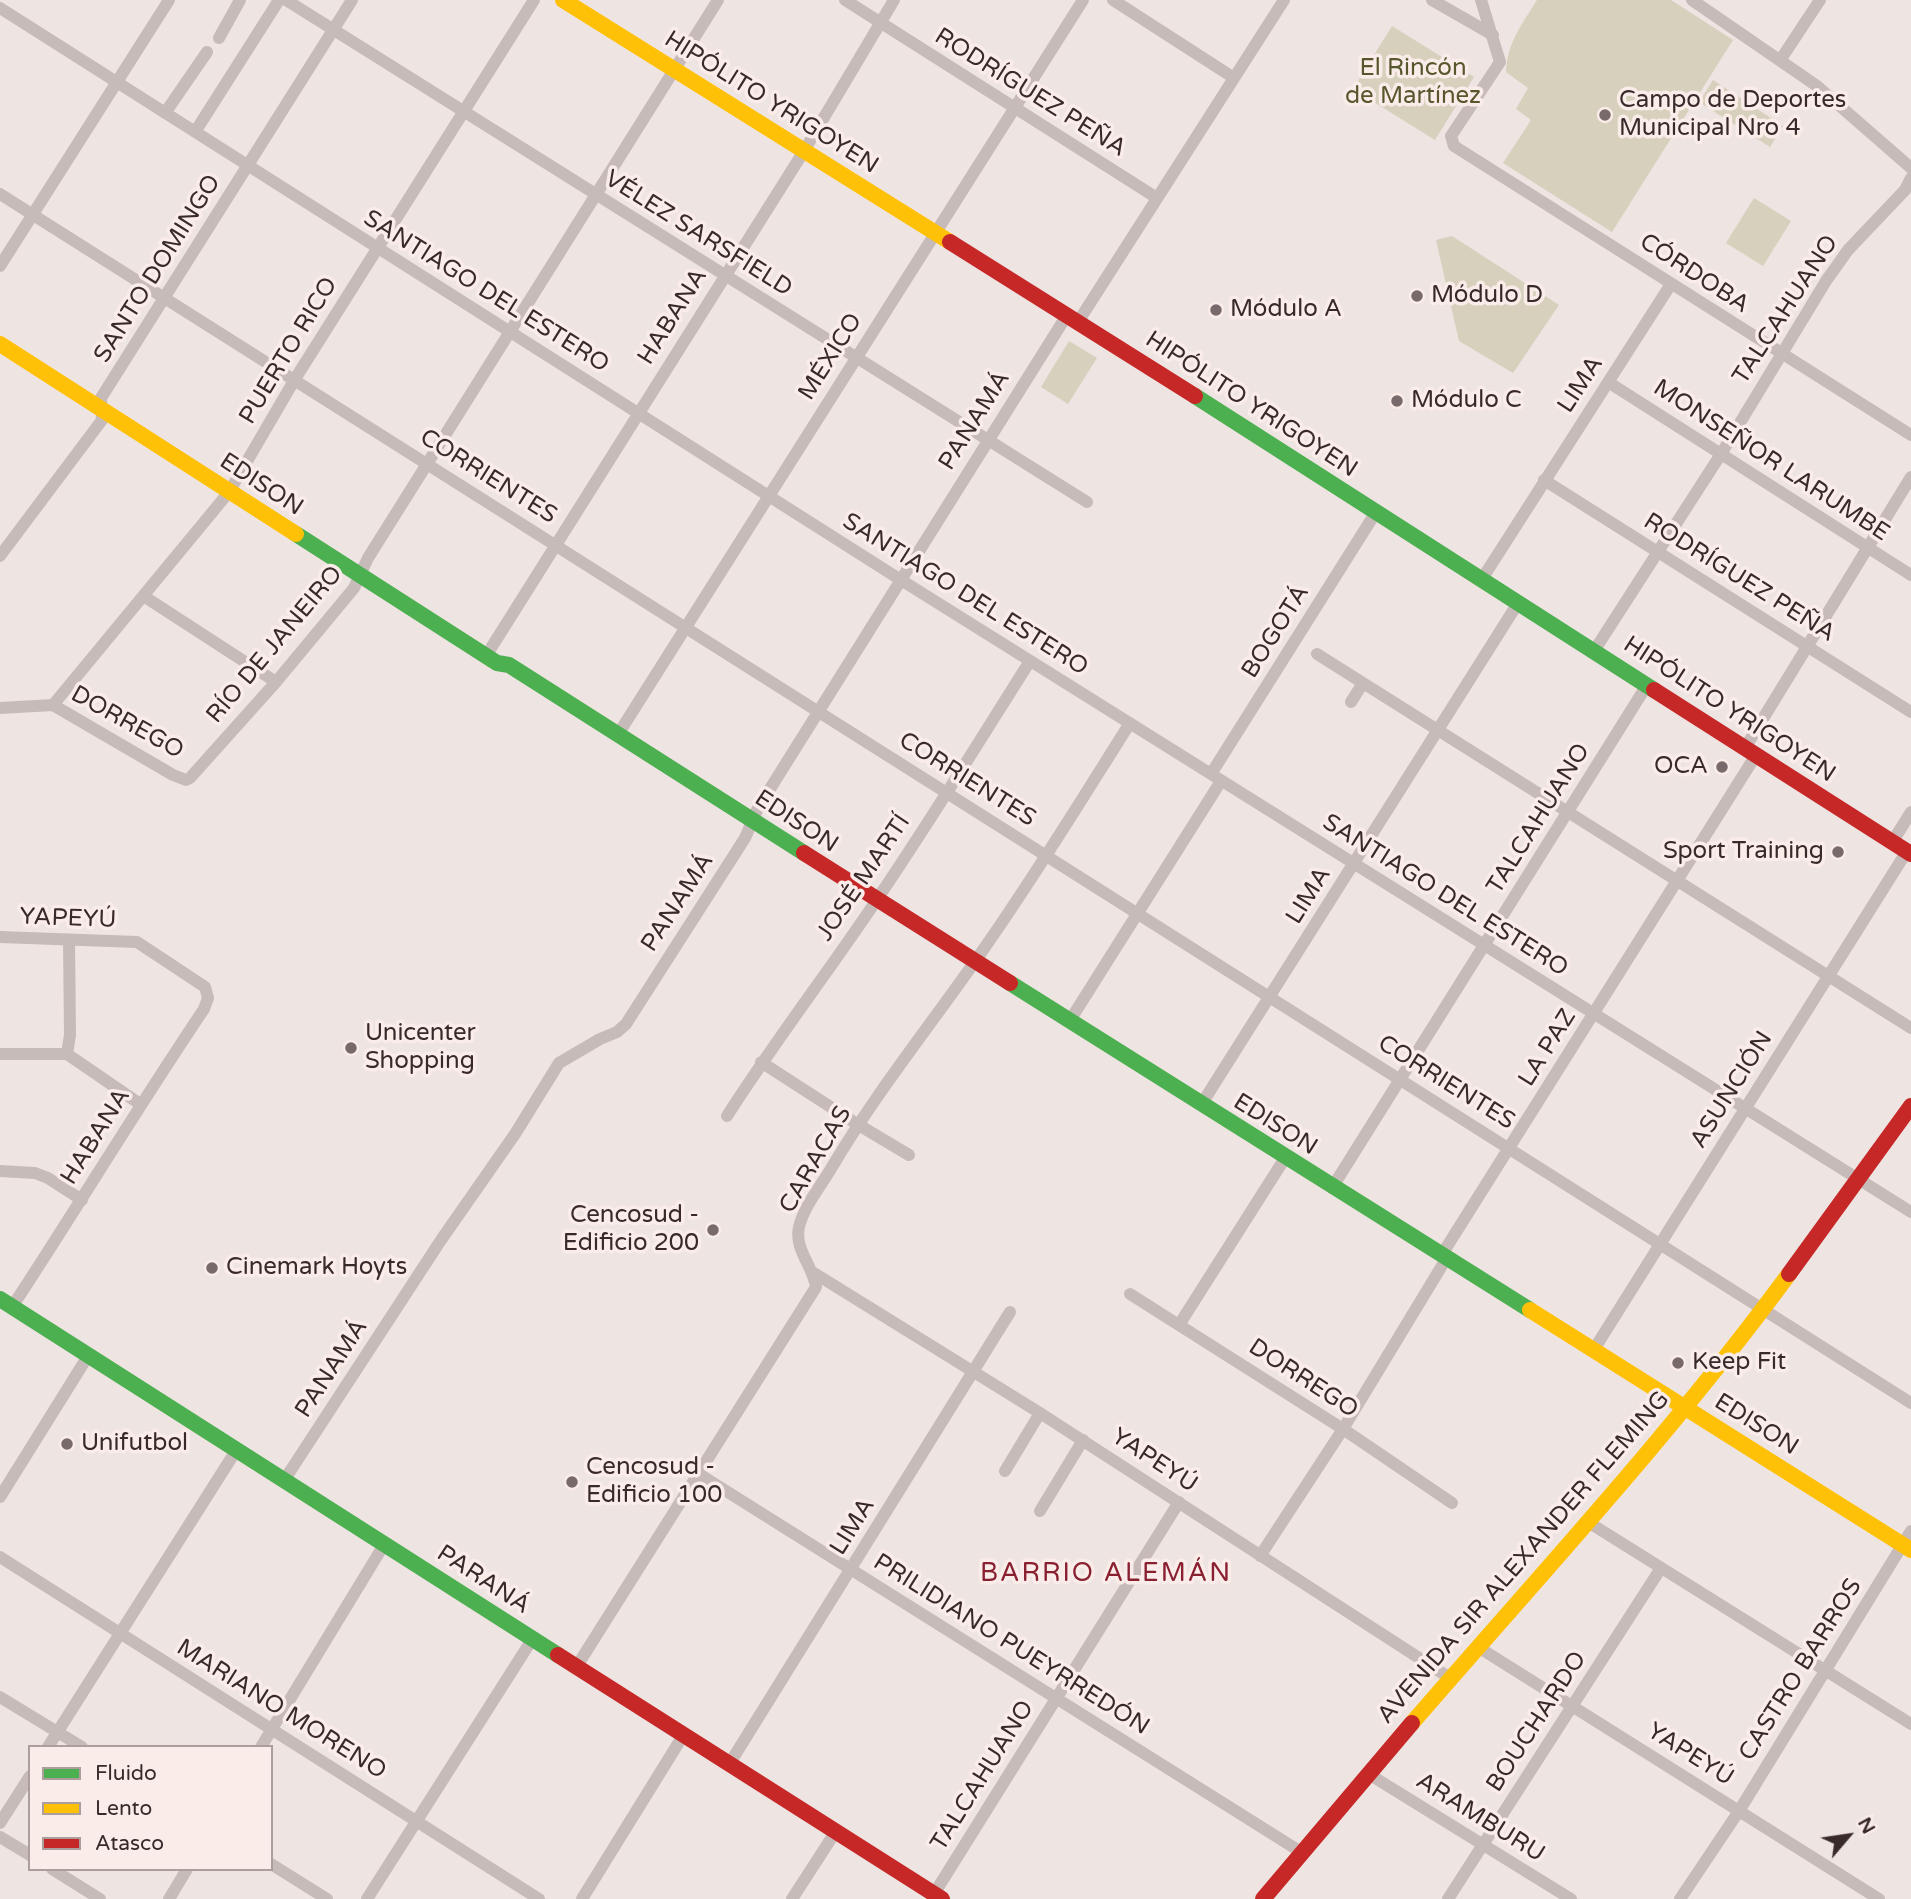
<!DOCTYPE html>
<meta charset="utf-8">
<style>
body{margin:0}
#map{position:relative;width:1911px;height:1899px;overflow:hidden;background:#eee4e2;font-family:"Varela Round",sans-serif}
canvas{display:block}
.legend{position:absolute;left:28px;top:1745px;width:245px;height:126px;box-sizing:border-box;background:#faece9;border:2px solid #ac9e9d;margin:0;padding:9px 12px;list-style:none;font-size:21px;color:#38292a}
.legend li{display:flex;align-items:center;gap:14px;height:35px}
.legend b{width:35px;border:2px solid #ac9e9d}
.north{position:absolute;left:1813px;top:1801px;width:70px;height:70px;-webkit-text-stroke:5px #faece9;paint-order:stroke;rotate:61deg;font-size:19px;font-weight:700;line-height:28px;text-align:center;color:#38292a}
.north::after{content:'';display:block;margin:auto;width:24px;height:32px;background:#38292a;clip-path:polygon(50% 0,100% 100%,50% 72%,0 100%)}
</style>
<div id="map">
<canvas width="1911" height="1899"></canvas>
<ul class="legend">
<li><b style="height:9px;background:#4caf50"></b>Fluido</li>
<li><b style="height:9px;background:#ffc107"></b>Lento</li>
<li><b style="height:9px;background:#c62828"></b>Atasco</li>
</ul>
<div class="north">N</div>
</div>
<script>
const g = document.querySelector('canvas').getContext('2d');
g.lineJoin = 'round';
function fill(path, color) { g.fillStyle = color; g.fill(path, 'evenodd'); }
function trace(path, color, width, dash) { g.strokeStyle = color; g.lineWidth = width; g.lineCap = dash ? 'butt' : 'round'; g.setLineDash(dash || []); g.stroke(path); }
function label(font, color, halo, rows, align = 'center') {
  g.font = font + ' "Varela Round",sans-serif'; g.lineWidth = 7; g.setLineDash([]); g.textBaseline = 'middle'; g.strokeStyle = halo; g.fillStyle = color; for (const [text, x, y, turn = 0] of rows) {
    g.save(); g.translate(x, y); g.rotate((+turn || 0) * Math.PI / 180); g.textAlign = isNaN(turn) ? turn : align; if (halo) g.strokeText(text, 0, 0); g.fillText(text, 0, 0); g.restore();
  }
}
fill(new Path2D(`
 M1537,0H1671L1733,40L1612,232L1503,163L1531,120L1516,109L1528,88L1506,72C1508,41 1521,26 1537,0Z
 M1392,26L1474,77L1435,140L1353,89Z
 M1713,80L1783,126L1770,147L1699,102Z
 M1754,198L1791,221L1763,266L1726,243Z
 M1452,236L1559,305L1513,373L1459,341L1436,240Z
 M1069,341L1097,358L1068,404L1041,387Z`), '#d6d0bc');
trace(new Path2D(`
 M286,0L1087,502
 M845,0L1157,198
 M1113,0L1234,78
 M1432,0L1493,35
 M1481,0L1500,62L1451,136L1454,146L1911,435
 M1692,0L1817,86L1911,168
 M0,8L901,580L1911,1212
 M219,38L240,0
 M1781,59L1820,0
 M165,113L207,52
 M195,132L279,0
 M0,194L1911,1403
 M0,266L169,0
 M1078,322L1284,0
 M1608,382L1911,575
 M1544,480L1911,712
 M0,556L102,420L101,398L352,0
 M1482,579L1671,284
 M145,597L276,682
 M1594,651L1721,454L1826,281L1848,250L1905,190L1911,178
 M1317,654L1911,1028
 M486,656L804,151L894,0
 M1351,702L1363,683
 M53,705L229,492L295,379L534,0
 M0,708L53,705L173,775L186,780L190,778L276,682L354,588L368,558L718,0
 M617,736L1083,0
 M1745,748L1911,477
 M1211,774L1376,512
 M1893,841L1911,812
 M0,937L137,942L205,987L208,998L204,1009C138,1107 77,1208 12,1307
 M1069,1022L1221,781
 M0,1054H67L140,1104
 M67,1054L70,1035L69,940
 M761,1062L857,1124L909,1155
 M1201,1105L1518,603
 M727,1116C775,1041 829,971 878,898C931,820 980,740 1030,661
 M0,1171L35,1173L48,1178L82,1200
 M1332,1188L1647,685
 M1441,1256L1756,755
 M814,1273L1040,1413L1450,1678
 M1130,1294L1343,1429L1452,1503
 M1179,1325L1285,1158
 M1593,1351L1907,851
 M1005,1471L1040,1413
 M699,1474L1301,1852
 M285,1479L441,1240L515,1134L559,1063L600,1039L617,1032L626,1024L745,838L758,808L1067,315
 M0,1497L88,1356
 M1040,1511L1083,1440
 M1588,1522L1911,1724
 M1260,1556L1343,1429L1446,1259
 M0,1557L539,1899
 M1478,1647L1879,1899
 M577,1666L816,1287C813,1266 794,1249 799,1227C804,1206 821,1186 832,1167C877,1091 933,1022 983,950C1035,876 1082,799 1130,723
 M0,1697L82,1747
 M48,1747L237,1449
 M261,1747L385,1543
 M730,1763L1010,1312
 M1367,1773L1571,1899
 M0,1823L30,1776
 M0,1837L30,1855
 M271,1864L327,1899
 M52,1869L100,1899
 M934,1894L1179,1502
 M169,1899L187,1869
 M367,1899L533,1638
 M582,1899L684,1734
 M792,1899L836,1831
 M1448,1899L1661,1568
 M1680,1899L1739,1811L1911,1531`), '#c7bbba', 12);
trace(new Path2D(`
 M1195,396L1654,690
 M296,534L497,663L509,665L804,853
 M1010,983L1530,1310
 M0,1299L558,1655`), '#4caf50', 16);
trace(new Path2D(`
 M563,0L950,242
 M0,344L296,534
 M1530,1310L1911,1550
 M1412,1723C1540,1575 1673,1432 1789,1274`), '#ffc107', 16);
trace(new Path2D(`
 M950,242L1195,396
 M1654,690L1911,854
 M804,853L1010,983
 M1789,1274L1911,1106
 M558,1655L942,1899
 M1263,1899L1412,1723`), '#c62828', 16);
for (const [x, y, r, color] of [
 [1605,115,7,"#786a6a"],
 [1417,296,7,"#786a6a"],
 [1216,310,7,"#786a6a"],
 [1397,401,7,"#786a6a"],
 [1722,767,7,"#786a6a"],
 [1838,852,7,"#786a6a"],
 [351,1048,7,"#786a6a"],
 [713,1230,7,"#786a6a"],
 [212,1268,7,"#786a6a"],
 [1678,1363,7,"#786a6a"],
 [67,1444,7,"#786a6a"],
 [572,1482,7,"#786a6a"]
]) { const dot = new Path2D(); dot.arc(x, y, r, 0, 2 * Math.PI); g.fillStyle = color; g.fill(dot); trace(dot, '#faece9', 2.5); }
label('24px', '#57562c', '#faece9', [
 ["El Rincón",1413,69],
 ["de Martínez",1413,97]
]);
label('24px', '#38292a', '#faece9', [
 ["RODRÍGUEZ PEÑA",1030,93,32],
 ["HIPÓLITO YRIGOYEN",771,103,32],
 ["VÉLEZ SARSFIELD",698,234,32],
 ["SANTO DOMINGO",158,269,-58],
 ["CÓRDOBA",1694,274,33],
 ["SANTIAGO DEL ESTERO",486,292,32],
 ["TALCAHUANO",1786,310,-57],
 ["HABANA",673,317,-58],
 ["PUERTO RICO",289,351,-59],
 ["MÉXICO",831,357,-58],
 ["LIMA",1581,385,-57],
 ["HIPÓLITO YRIGOYEN",1251,405,33],
 ["PANAMÁ",975,421,-58],
 ["MONSEÑOR LARUMBE",1771,461,33],
 ["CORRIENTES",488,477,32],
 ["EDISON",261,485,33],
 ["RODRÍGUEZ PEÑA",1739,578,32],
 ["SANTIAGO DEL ESTERO",965,595,32],
 ["BOGOTÁ",1276,632,-58],
 ["RÍO DE JANEIRO",275,645,-50],
 ["HIPÓLITO YRIGOYEN",1729,710,33],
 ["DORREGO",127,723,29],
 ["CORRIENTES",967,780,32],
 ["TALCAHUANO",1539,819,-58],
 ["EDISON",796,822,33],
 ["JOSÉ MARTÍ",864,878,-56],
 ["LIMA",1309,896,-58],
 ["SANTIAGO DEL ESTERO",1445,896,32],
 ["PANAMÁ",678,903,-57],
 ["YAPEYÚ",68,919,2],
 ["LA PAZ",1548,1048,-58],
 ["CORRIENTES",1446,1083,32],
 ["ASUNCIÓN",1732,1090,-58],
 ["EDISON",1275,1125,32],
 ["HABANA",96,1137,-58],
 ["CARACAS",816,1160,-60],
 ["PANAMÁ",332,1369,-57],
 ["DORREGO",1303,1379,33],
 ["EDISON",1756,1425,32],
 ["YAPEYÚ",1154,1461,33],
 ["LIMA",853,1527,-58],
 ["AVENIDA SIR ALEXANDER FLEMING",1524,1558,-49],
 ["PARANÁ",483,1580,33],
 ["PRILIDIANO PUEYRREDÓN",1011,1645,32],
 ["CASTRO BARROS",1801,1670,-58],
 ["MARIANO MORENO",281,1710,32],
 ["BOUCHARDO",1537,1722,-57],
 ["YAPEYÚ",1690,1755,32],
 ["TALCAHUANO",983,1776,-58],
 ["ARAMBURU",1480,1818,32]
]);
label('24px', '#38292a', '#faece9', [
 ["Campo de Deportes",1619,101],
 ["Municipal Nro 4",1619,129],
 ["Módulo D",1431,296],
 ["Módulo A",1230,310],
 ["Módulo C",1411,401],
 ["OCA",1708,767,"right"],
 ["Sport Training",1824,852,"right"],
 ["Unicenter",365,1034],
 ["Shopping",365,1062],
 ["Cencosud -",699,1216,"right"],
 ["Edificio 200",699,1244,"right"],
 ["Cinemark Hoyts",226,1268],
 ["Keep Fit",1692,1363],
 ["Unifutbol",81,1444],
 ["Cencosud -",586,1468],
 ["Edificio 100",586,1496]
], 'left');
g.letterSpacing = '2px';
label('26px', '#892030', '#faece9', [
 ["BARRIO ALEMÁN",1106,1574]
]);
g.letterSpacing = '0px';
</script>
